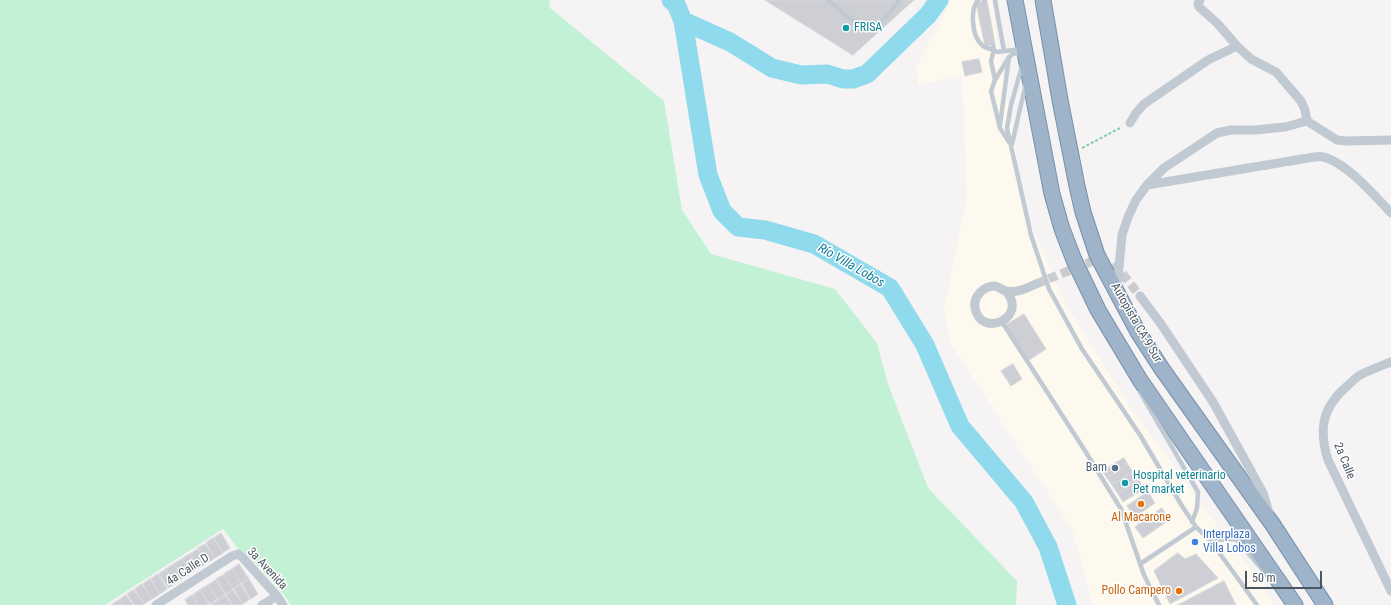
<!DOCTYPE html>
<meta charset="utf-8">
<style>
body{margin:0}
#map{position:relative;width:1391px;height:605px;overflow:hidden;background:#f5f3f3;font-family:"Roboto Condensed",sans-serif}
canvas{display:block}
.scale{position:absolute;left:1245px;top:571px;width:77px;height:18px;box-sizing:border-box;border:2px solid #4a5661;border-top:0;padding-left:5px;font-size:12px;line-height:14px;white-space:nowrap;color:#4a5661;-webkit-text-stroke:3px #fff;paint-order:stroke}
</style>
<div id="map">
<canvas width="1391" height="605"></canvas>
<div class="scale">50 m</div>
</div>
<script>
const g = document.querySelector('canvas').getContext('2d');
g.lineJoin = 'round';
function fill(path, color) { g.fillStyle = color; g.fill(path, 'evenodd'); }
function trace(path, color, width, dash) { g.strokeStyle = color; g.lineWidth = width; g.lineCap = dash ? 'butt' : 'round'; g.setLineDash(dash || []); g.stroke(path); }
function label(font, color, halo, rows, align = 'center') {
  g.font = font + ' "Roboto Condensed",sans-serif'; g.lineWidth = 3; g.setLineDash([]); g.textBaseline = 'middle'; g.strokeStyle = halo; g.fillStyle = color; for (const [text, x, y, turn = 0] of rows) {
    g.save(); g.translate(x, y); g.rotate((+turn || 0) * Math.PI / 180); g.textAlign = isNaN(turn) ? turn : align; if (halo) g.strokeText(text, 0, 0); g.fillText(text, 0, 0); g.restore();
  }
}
fill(new Path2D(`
 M951,0H991L1026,214L1067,306L1131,409L1266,591L1274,605H1093L1072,529L951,345L944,308L967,196L962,76L918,85L916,68Z`), '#fdf9ef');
fill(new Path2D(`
 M0,0H549L550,8L664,101L682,210L711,254L835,289L877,343L888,384L928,488L1017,581L1016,605H291L284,595L257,565L246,554L239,550L223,529L105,605H0Z`), '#c3f1d5');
trace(new Path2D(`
 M671,0L676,4L683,21L708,175L722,211L738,227L765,230L814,244L890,288L925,345L960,426L1024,502L1048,547L1067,605
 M683,21L730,42L772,68L801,75L827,74L843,79H853L867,74L928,15L939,0`), '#90daee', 19);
const building = new Path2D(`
 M765,0H914L853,55Z
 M987,0L995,44L985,46L976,3Z
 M979,59L982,72L965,76L962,62Z
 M1024,314L1046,349L1029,360L1006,325Z
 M1013,364L1022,379L1011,386L1001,371Z
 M1124,458L1128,465L1107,478L1102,471Z
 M1128,465L1133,472L1112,485L1107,478Z
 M1133,472L1139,480L1118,494L1112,485Z
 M1139,480L1144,489L1123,502L1118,494Z
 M1148,492L1155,503L1135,517L1127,506Z
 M1162,508L1169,520L1143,538L1135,527Z
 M221,533L230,548L223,553L214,538Z
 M213,538L223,553L215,558L206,543Z
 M205,544L215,558L207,563L198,548Z
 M198,549L207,563L199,568L190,554Z
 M1178,553L1185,559L1196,554L1218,578L1170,604L1154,571Z
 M190,554L199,568L191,573L182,559Z
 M182,559L191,573L184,578L174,564Z
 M174,564L183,578L176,583L166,569Z
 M239,564L249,579L241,583L232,569Z
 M166,569L175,584L168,588L159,574Z
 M232,569L241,584L233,589L224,574Z
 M158,574L167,589L160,594L151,579Z
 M224,575L233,589L226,594L216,579Z
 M150,579L160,594L152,599L143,584Z
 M249,579L258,594L251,599L242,584Z
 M216,580L225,594L218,599L208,585Z
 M1224,581L1236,605H1178Z
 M142,584L152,599L144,604L135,589Z
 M208,585L217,599L210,604L200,590Z
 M241,585L250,599L243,604L234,589Z
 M134,590L144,604L142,605H134L127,594Z
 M200,590L209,604L208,605H199L193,595Z
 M233,590L243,604L241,605H233L226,595Z
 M126,595L133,605H123L119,600Z
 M192,595L199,605H188L185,600Z
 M225,595L232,605H221L218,600Z
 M119,600L122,605H111Z
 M218,600L221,605H210Z`);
fill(building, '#cdcfd5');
trace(building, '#d7d9de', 1);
trace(new Path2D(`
 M1036,284L1093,261L1105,262L1121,272L1140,296`), '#caccce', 9, [9, 4.5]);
const trunk = new Path2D(`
 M1015,0L1052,194L1062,229L1074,260L1098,310L1140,380L1295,605
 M1043,0L1060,100L1077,186L1083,212L1097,255L1138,332L1162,369L1273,525L1325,605`);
trace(trunk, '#7690ad', 17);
trace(new Path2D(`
 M1082,148L1122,127`), '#7ad0a6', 2, [3, 2]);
trace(new Path2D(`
 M828,0C836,7 861,31 871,28C882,25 892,9 899,0
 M978,0C970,9 972,34 980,43C984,48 989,49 994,50L991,61L995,80
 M984,0V1
 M995,0L1004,51
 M993,45L994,50L997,52L1022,49
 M1022,66L1011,105L1007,128L1031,235L1049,289L1082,349L1140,435L1182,506L1196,527L1210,540L1236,539L1267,575
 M1000,125L1009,57
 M1009,142L1000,128L991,91L995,80L1009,57L1013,54L1023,51
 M1012,144L1026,83
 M1002,322L1082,446L1121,509L1144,575L1159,605
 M1140,392L1198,492L1197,508L1192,522
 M1210,540L1257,605
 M1140,564L1196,527`), '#c1cad2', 4.5);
trace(new Path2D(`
 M1200,0L1198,4L1199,7L1217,23L1237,46L1251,59L1276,72L1301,101L1305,110L1307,121
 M1130,123L1136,113L1144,104L1208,60L1237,46
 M1147,185L1314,157C1317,157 1320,156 1323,157C1346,162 1375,196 1391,213
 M1117,289L1122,235L1128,217L1136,200L1147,185L1164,168L1217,133L1231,130H1255L1285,127L1307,121L1337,140L1346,141L1391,140
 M1006,291C1029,318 981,339 975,308C973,297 983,286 995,286C999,287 1002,290 1006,291C1017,293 1027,288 1036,284
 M1140,296L1161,324L1213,402L1263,493L1269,512
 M1391,362C1381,366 1370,370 1360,375C1355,378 1350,384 1346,387C1321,409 1319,431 1328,460L1391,591
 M156,605L232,556L238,554L242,557L277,596L283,605
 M262,605L277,596`), '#c1cad2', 9);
trace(trunk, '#9fb4c9', 15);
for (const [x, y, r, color] of [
 [846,28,4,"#0f9aa8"],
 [1115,468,4,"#5c6f8a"],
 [1125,483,4,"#0f9aa8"],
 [1141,504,4,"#e8710a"],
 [1195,542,4,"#3f7fe0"],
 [1179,591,4,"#e8710a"]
]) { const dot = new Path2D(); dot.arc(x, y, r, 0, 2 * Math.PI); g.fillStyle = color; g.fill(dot); trace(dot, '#fff', 1.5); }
label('12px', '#0d838f', '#fff', [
 ["FRISA",854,28],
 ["Hospital veterinario",1133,476],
 ["Pet market",1133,490]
], 'left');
label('12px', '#4a5661', '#fff', [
 ["Autopista CA-9 Sur",1136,323,60],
 ["2a Calle",1344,461,68],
 ["3a Avenida",267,569,47],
 ["4a Calle D",188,570,-33]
]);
label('12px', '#4e5e75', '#fff', [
 ["Bam",1107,468]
], 'right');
label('12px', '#c56008', '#fff', [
 ["Al Macarone",1141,518],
 ["Pollo Campero",1171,591,"right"]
]);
label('12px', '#366cbe', '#fff', [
 ["Interplaza",1203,535],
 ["Villa Lobos",1203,549]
], 'left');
label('italic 13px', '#0c7c9b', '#fff', [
 ["Río Villa Lobos",851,266,30]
]);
</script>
